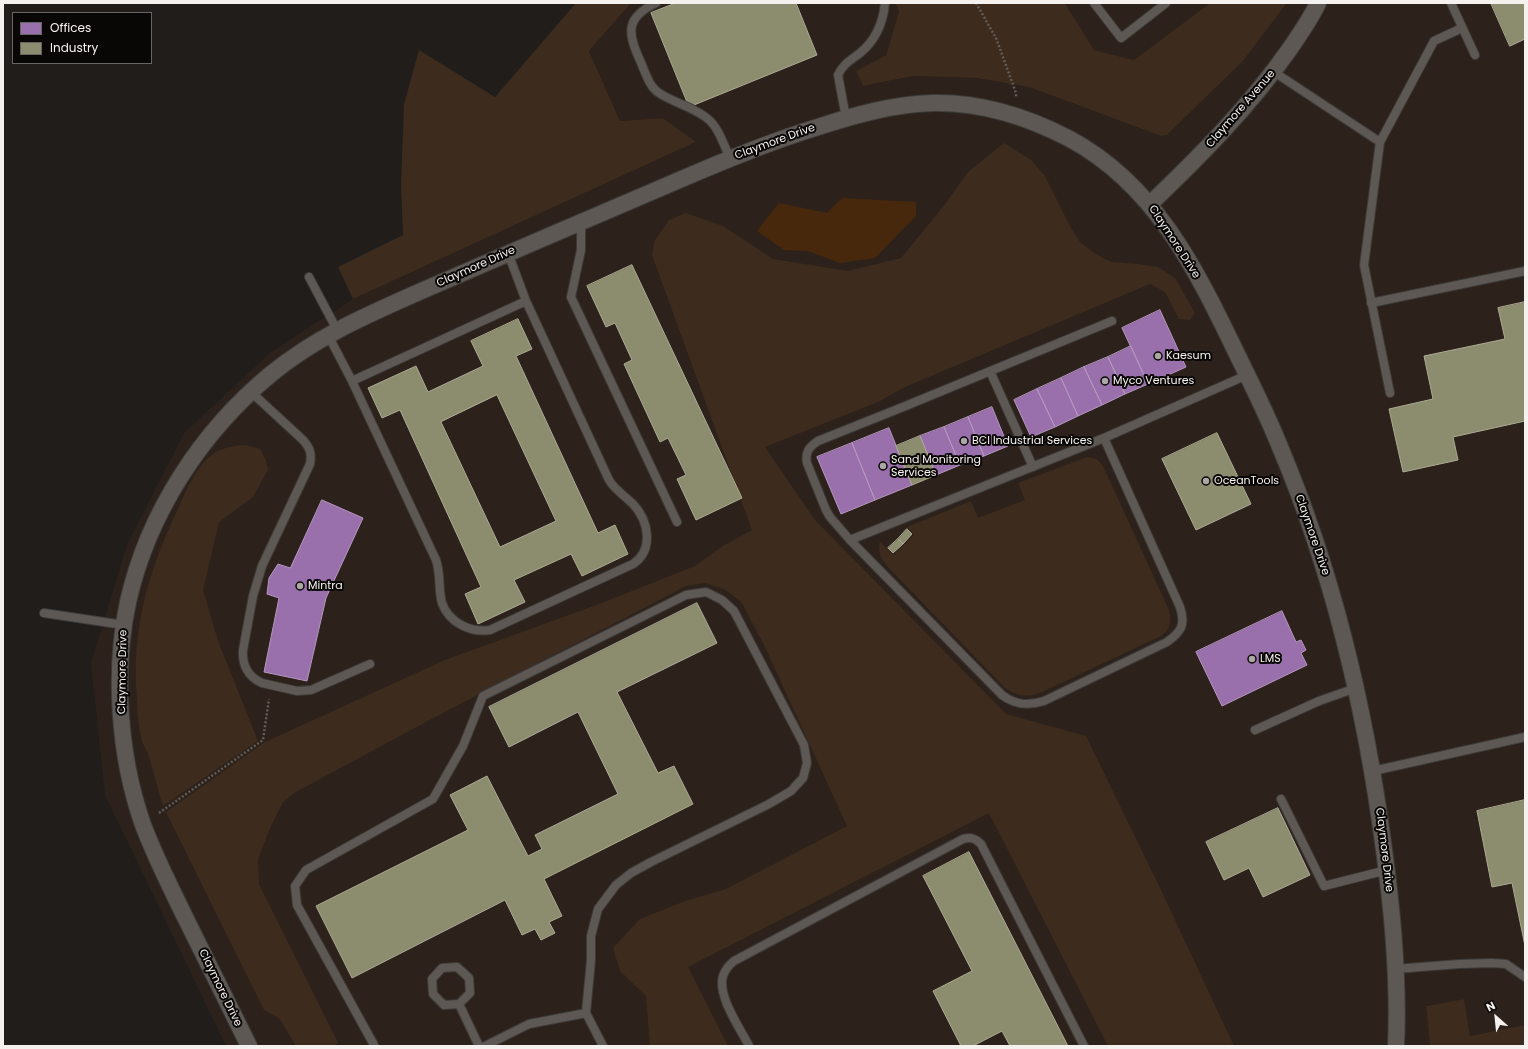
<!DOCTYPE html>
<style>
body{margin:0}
#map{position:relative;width:1528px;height:1049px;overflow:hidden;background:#201d1a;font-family:Poppins,sans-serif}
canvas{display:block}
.frame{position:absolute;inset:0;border:4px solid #f5f1ee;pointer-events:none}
.legend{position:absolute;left:12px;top:12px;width:140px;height:52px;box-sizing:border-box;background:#090706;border:1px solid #676563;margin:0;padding:5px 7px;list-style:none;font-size:12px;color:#f5f1ee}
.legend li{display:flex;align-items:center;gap:8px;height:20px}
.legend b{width:20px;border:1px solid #676563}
.north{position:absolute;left:1476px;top:997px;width:40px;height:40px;-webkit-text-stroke:3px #090706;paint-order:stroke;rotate:333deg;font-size:11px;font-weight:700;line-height:16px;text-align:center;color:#f5f1ee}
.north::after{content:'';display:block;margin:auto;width:14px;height:18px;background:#f5f1ee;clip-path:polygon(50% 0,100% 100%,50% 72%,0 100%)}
</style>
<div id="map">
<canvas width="1528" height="1049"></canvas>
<div class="frame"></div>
<ul class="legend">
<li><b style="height:11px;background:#9970ab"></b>Offices</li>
<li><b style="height:11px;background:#8c8c6e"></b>Industry</li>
</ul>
<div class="north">N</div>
</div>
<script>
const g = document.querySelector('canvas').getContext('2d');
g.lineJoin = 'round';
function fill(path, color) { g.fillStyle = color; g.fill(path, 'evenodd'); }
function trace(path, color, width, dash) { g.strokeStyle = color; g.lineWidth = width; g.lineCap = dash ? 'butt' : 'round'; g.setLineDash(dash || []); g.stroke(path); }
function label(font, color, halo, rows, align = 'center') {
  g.font = font + ' Poppins,sans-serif'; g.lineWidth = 4; g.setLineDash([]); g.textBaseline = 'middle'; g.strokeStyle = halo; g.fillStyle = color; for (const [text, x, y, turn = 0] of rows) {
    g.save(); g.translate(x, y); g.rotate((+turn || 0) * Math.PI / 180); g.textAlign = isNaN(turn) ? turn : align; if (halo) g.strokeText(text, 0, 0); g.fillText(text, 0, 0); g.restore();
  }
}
fill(new Path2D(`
 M631,3H895L899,12L886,55L856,71L863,86L913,76L976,78L1029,87L1161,136L1167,135L1243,61L1287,3H1525V1025L1470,1036L1464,999L1426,1006L1430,1046H226L105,795L91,663L127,545L184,433L271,352L353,299L696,142L663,118L620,121L589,51Z
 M1065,3H1210L1134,60L1094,50Z`), '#2c221b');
fill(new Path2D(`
 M576,3H631L589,51L620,121L663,118L696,142L353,299L338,267L403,235L401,184L404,104L419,50L495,97Z
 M895,3H1065L1094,50L1134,60L1210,3H1287L1243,61L1167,135L1161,136L1029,87L976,78L913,76L863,86L856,71L886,55L899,12Z
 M1004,143L1031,160L1045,176L1071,228L1080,242L1094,253L1111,262L1138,264L1158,267L1175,278L1195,313L1190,320L1179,319L1165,292L1150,284L905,387L878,402L765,447L815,520L1006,714L1086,736L1161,890L1234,1046H1108L989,813L688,967L728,1046H650L646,996L620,971L613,948L640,919L685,901L726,889L847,826L765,647L742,603L726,590L705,583L686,586L422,724L294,793L283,802L271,826L258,859L259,884L338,1043L334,1046H296L280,1019L264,1010L166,812L265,742L445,660L599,604L695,566L723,546L752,530L652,255L655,240L669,220L686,213L723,226L773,259L848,271L901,258L943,207L968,172Z
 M246,445L260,449L266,460L268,470L253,497L219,522L203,590L218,641L258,741L163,806C158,790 154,773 149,757C147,750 142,744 141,737C138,725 137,711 137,698C131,630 148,572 177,511C185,493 193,473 207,459C217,448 233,446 246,445Z
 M1087,457L1097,459L1103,466L1169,610C1172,621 1170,630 1161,636L1040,693C1027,698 1016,696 1004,687L889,568C882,561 877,552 880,542L894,555L914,535L907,527L971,501L978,518L1025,500L1018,483Z
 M1464,999L1470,1036L1525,1025V1046H1430L1426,1006Z`), '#3d2b1d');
fill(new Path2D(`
 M842,198L916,202V216L875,258L840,263L808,251L784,250L757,231L779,203L827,213Z`), '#47280d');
const offices = new Path2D(`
 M1160,310L1186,367L1148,384L1122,328Z
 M1131,346L1148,384L1125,394L1108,357Z
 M1108,357L1125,394L1102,405L1084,367Z
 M1084,367L1102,405L1078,416L1061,378Z
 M1061,378L1078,416L1055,427L1037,389Z
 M1037,389L1055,427L1031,437L1014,400Z
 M992,407L1008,446L984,456L968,417Z
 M968,417L984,456L960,465L944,427Z
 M944,427L960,465L936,475L920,436Z
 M889,428L912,485L875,500L852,443Z
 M852,443L875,500L841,514L817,457Z
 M322,500L363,518L326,598L307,681L264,672L279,598L267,594L269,578L278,564L290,568Z
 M1282,611L1296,642L1301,640L1306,650L1301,653L1307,665L1222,706L1196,652Z`);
fill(offices, '#9970ab');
trace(offices, '#b597bf', 1);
const industry = new Path2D(`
 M676,3H796L817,55L689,107L651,13Z
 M1491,3H1525V39L1510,46Z
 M632,265L742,498L696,520L677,479L686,475L668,438L660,442L624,364L632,360L615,323L606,327L587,286Z
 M1525,302V421L1453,437L1458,460L1403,472L1389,409L1433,399L1424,356L1505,339L1498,308Z
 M518,319L532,349L516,356L598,533L615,525L628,554L582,576L571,554L514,580L525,602L478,624L465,594L481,587L400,410L382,418L368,388L416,366L428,392L483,366L471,341ZM497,395L556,521L500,547L441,422Z
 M1217,433L1251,504L1196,530L1162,459Z
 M920,436L936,475L912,485L896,446Z
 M907,529L912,534L903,544L898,539Z
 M898,539L903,544L893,553L888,548Z
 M697,603L717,643L617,692L658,773L674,766L693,804L544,879L562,916L549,922L555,933L541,940L535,929L522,935L505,900L352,978L316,906L468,830L450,795L487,776L528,856L542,849L535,835L618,794L578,712L509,747L489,707Z
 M1525,800V946L1512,883L1492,887L1477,811Z
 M1278,808L1310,875L1263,897L1249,868L1224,880L1206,842Z
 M969,852L1068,1046H1010L1002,1031L973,1046H961L933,991L972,971L923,876Z`);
fill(industry, '#8c8c6e');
trace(industry, '#acaa94', 1);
const service = new Path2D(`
 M656,3C622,19 629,36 642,65C646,75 650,87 659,93C674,103 694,107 708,119C719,128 724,146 730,158
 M1094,3L1121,38L1166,3
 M1451,3L1475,55
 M1274,72L1380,142
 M846,118L838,75C843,64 851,60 860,53C876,40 883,24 885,3
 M581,222V250L571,297L677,522
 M309,277L337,330
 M1371,303L1525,271
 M328,335L352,381L436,560C441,574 438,589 442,603C449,623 471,633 490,630L633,564C654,550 649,521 633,504C625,496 615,490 609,480L526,301L508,253
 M990,371L1033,467
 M352,381L526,301
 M251,392L303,440C310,448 312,453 310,464L262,566L253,596L243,650C242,665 248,677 262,683L297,691L311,690L370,664
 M1390,393L1364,265L1380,142L1434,41L1462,28
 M1104,438L1180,607C1186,625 1181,632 1167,642L1044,701C1028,706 1015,705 1002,695L850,540L830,517L826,510L807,463C805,452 809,447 818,441L903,407L1112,321
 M850,540L1104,438L1247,375
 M44,613L124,625
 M1255,730L1319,701L1356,688
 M1373,771L1525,737
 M1281,799L1324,886L1387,870
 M457,967L469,978L470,993L459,1004L444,1005L433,994L432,979L442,968Z
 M1395,969L1459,964L1492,963L1506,964L1525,977
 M459,1004L479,1046
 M374,1045L297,905L295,886L306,870L433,799L463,746L483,696L686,595L706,592L722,600L734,611L804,745L807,763L803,778L791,791L769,804L651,862L631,873L616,885L598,909L591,936V960L586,1013
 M485,1046L529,1024L586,1013L603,1046
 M749,1046C740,1028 717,996 723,976C725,970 729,965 734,961L963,839C971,837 975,838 981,844L1084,1046`);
const minor = new Path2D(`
 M1150,204C1200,156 1249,107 1289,50C1300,34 1310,20 1318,3
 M249,1046C228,1003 206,960 185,917C170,886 154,855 142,822C119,755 113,672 128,602C148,513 201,432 271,374C316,337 367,315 419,292C463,273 507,254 551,235C595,216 639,197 684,178C728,159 772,141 818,127C855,115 894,104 933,103C981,102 1028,117 1070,139C1155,185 1196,269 1236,352C1251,383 1267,414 1280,447C1334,575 1366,712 1384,850C1393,915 1399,981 1396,1046`);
trace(service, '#3d3b39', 10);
trace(minor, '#3d3b39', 18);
trace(new Path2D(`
 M976,3L996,38L1016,93V97
 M159,813L263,740L269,699`), '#615c59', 2.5, [2, 2]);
trace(service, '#5e5855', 8);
trace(minor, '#5e5855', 16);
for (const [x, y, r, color] of [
 [1158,356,4,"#aaa7a4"],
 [1105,381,4,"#aaa7a4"],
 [964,441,4,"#aaa7a4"],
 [883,466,4,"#aaa7a4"],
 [1206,481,4,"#aaa7a4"],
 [300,586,4,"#aaa7a4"],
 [1252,659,4,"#aaa7a4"]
]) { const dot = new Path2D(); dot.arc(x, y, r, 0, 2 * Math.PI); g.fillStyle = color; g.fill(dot); trace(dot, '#090706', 1.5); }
label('11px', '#f5f1ee', '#090706', [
 ["Claymore Avenue",1241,109,-49],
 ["Claymore Drive",775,142,-20],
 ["Claymore Drive",1174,242,57],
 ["Claymore Drive",476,267,-24],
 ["Claymore Drive",1312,535,71],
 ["Claymore Drive",123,672,-89],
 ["Claymore Drive",1384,850,83],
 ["Claymore Drive",220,988,64]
]);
label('11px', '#f5f1ee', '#090706', [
 ["Kaesum",1166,356],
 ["Myco Ventures",1113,381],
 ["BCI Industrial Services",972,441],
 ["Sand Monitoring",891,460],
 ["Services",891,473],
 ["OceanTools",1214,481],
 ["Mintra",308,586],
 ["LMS",1260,659]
], 'left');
</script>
